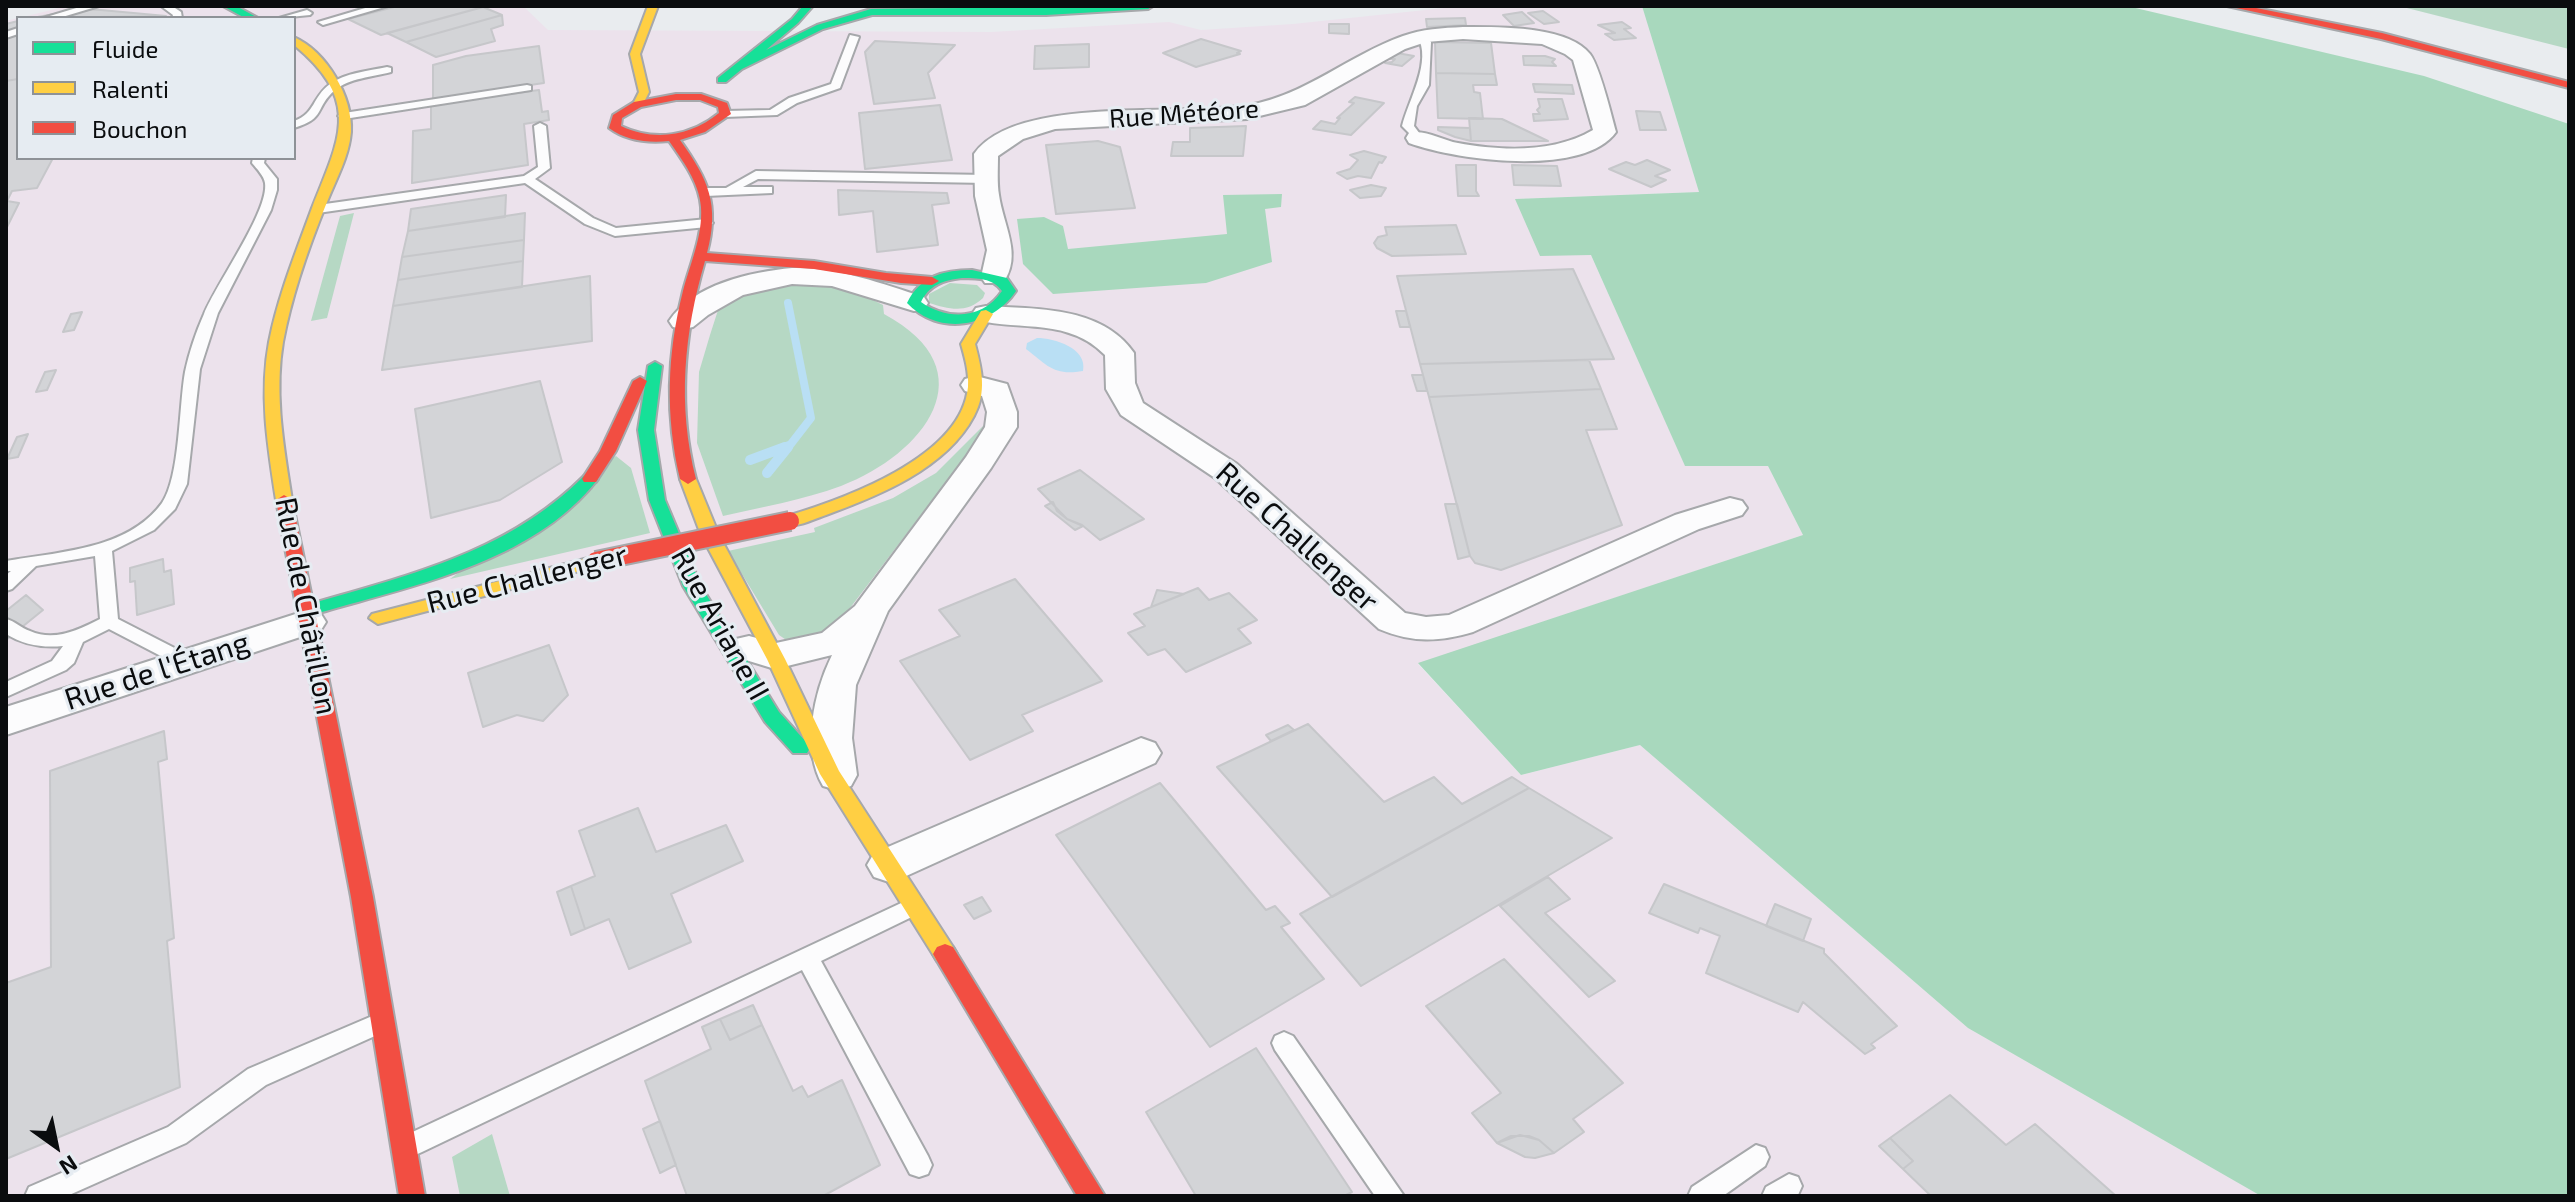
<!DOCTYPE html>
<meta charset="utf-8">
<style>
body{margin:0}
#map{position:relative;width:2575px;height:1202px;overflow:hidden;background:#e9ecef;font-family:"Exo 2",sans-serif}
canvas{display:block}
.frame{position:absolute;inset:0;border:8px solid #0a0c0e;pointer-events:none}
.legend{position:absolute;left:16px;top:16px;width:280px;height:144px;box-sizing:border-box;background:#e6ecf2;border:2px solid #8e9297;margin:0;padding:10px 14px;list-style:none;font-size:24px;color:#0a0c0e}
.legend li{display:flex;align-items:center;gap:16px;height:40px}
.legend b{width:40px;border:2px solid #8e9297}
.north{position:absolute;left:16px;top:1106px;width:80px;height:80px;-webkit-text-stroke:6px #e6ecf2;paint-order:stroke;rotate:147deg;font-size:22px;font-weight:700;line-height:32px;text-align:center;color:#0a0c0e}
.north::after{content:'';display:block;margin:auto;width:28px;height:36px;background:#0a0c0e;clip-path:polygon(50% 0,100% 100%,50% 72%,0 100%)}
</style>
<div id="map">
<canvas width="2575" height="1202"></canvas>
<div class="frame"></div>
<ul class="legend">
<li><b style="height:10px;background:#16e098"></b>Fluide</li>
<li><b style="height:10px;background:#ffcf43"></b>Ralenti</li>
<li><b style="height:10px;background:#f24e42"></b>Bouchon</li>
</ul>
<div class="north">N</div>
</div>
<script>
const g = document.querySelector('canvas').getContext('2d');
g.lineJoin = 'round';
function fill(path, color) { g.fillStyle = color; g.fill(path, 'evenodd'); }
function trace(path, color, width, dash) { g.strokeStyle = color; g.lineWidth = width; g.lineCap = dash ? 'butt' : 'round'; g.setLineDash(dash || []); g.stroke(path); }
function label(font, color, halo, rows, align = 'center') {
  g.font = font + ' "Exo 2",sans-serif'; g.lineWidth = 6; g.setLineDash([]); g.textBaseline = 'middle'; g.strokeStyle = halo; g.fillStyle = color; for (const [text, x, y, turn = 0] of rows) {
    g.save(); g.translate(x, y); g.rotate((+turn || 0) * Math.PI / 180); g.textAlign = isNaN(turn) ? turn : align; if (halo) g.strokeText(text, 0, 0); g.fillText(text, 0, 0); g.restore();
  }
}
fill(new Path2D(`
 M67,6H523L548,30L991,32L1169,22L1201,30L1293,24L1463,6H1642L1699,192L1516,199L1591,255L1685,465L1768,466L1803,535L1418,664L1521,775L1640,745L1968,1028L2261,1196H6V21L18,18V158H294V18H19Z`), '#ece2ec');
fill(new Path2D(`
 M2399,6L2569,7V49Z
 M354,213L327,318L311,321L340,216Z
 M799,283C828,285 857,291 883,305L884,314C990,371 924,454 841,486C803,500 762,507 723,516L697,443L699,372L710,335L719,307L738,295L767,286Z
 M950,283L977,285L985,293L983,298C966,314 949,309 929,303V294Z
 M986,423L981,436L831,633L792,644L779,635L728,551L815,532L814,528L893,498L936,473Z
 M616,456L631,468L650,533L450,579Z
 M492,1134L510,1196H460L452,1157Z`), '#b6d8c4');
fill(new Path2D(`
 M1642,6H2127L2424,76L2569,124V1196H2261L1968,1028L1640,745L1521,775L1418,663L1803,535L1768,466H1685L1591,255L1540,256L1515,199L1699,192Z
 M1282,194L1281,207L1265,209L1272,262L1206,283L1053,294L1023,264L1017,219L1044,217L1063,226L1068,249L1227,234L1223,195Z`), '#a8d8bd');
fill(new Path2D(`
 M1037,338C1054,338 1088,348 1083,371C1054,376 1048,366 1026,349L1027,343Z`), '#b9dff4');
trace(new Path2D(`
 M780,449L789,445
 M787,449L811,418L788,303`), '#b9dff4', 8);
trace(new Path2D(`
 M750,460L785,447
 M767,473L788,447`), '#b9dff4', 10);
const building = new Path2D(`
 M398,6H487L381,35L348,19Z
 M483,7L502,15L406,42L387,33Z
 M82,9L101,10L166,16L32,18Z
 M1543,11L1559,22L1544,24L1528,13Z
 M1522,12L1534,23L1514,26L1503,15Z
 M502,15L503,25L491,29L495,41L436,57L406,42Z
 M1465,18L1466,25L1427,27L1426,19Z
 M18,21V79L6,81V24Z
 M1622,22L1631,28L1624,29L1636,38L1614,40L1605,34L1615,33L1598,25Z
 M1329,24H1349V34L1329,33Z
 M1201,39L1241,51L1237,53L1240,54L1196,67L1163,53Z
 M875,41L955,45L928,73L935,98L874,104L865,52Z
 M1435,42L1491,43L1495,74L1436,73Z
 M1089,44V67L1034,69L1035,46Z
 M539,46L544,83L433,99V65L466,56Z
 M1397,53L1414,56L1402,66L1385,63L1392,62L1395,59H1390Z
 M1523,56H1545L1555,59L1552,62L1556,66L1524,65Z
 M1436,73L1495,74L1497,85H1473L1474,92L1480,93L1483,119L1438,118Z
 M18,79V158H53L37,188L12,191L7,201L19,203L6,229V81Z
 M1533,84L1572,85L1574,94L1535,92Z
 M539,90L542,112L548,111L549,120L524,124L528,165L412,183L413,131L431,129V105Z
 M1355,97L1384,103L1351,135L1313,129L1321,121L1335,124L1340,118H1337L1354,103L1349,102Z
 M1538,99H1562L1568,119L1534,121L1533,114H1540L1537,110L1540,107Z
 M940,105L952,160L865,169L859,113Z
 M1636,111L1660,112L1666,130H1640Z
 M1469,118L1502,119L1548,141H1471Z
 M1246,126L1243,156H1171L1173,142H1190V128Z
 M1438,127L1470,128L1471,141L1455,137L1438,130Z
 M1098,141L1120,147L1135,208L1056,214L1046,145Z
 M1364,151L1386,157L1382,163L1379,162L1371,178L1358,176L1347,179L1337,173L1350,169L1358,160L1350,155Z
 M1647,160L1670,170L1655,176L1666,180L1651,187L1609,169L1626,162L1635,165Z
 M1456,165H1476V191L1479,196H1458Z
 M1512,165L1557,166L1561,186L1514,185Z
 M1371,185L1386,188L1381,196L1360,198L1350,190Z
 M838,190L947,193L949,203L932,205L938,245L877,252L873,211L839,215Z
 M506,195L505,217L408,231L411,209Z
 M525,213L524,240L402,257L408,231Z
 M1456,225L1466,254L1392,256L1377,248L1374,243L1378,237L1387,235L1385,227Z
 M524,240L523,261L398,280L402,257Z
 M523,261L522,287L393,306L398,280Z
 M1573,269L1614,359L1420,364L1397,276Z
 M590,276L592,341L382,370L393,306Z
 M1396,311H1406L1410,327H1400Z
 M82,312L74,330L63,332L71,314Z
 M1589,360L1601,389L1429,397L1420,364Z
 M56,370L47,390L36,392L45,372Z
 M1412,375H1423L1427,391H1417Z
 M540,381L562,462L500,500L431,518L415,409Z
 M1601,389L1617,429L1586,430L1622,525L1501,570L1475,563L1470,556L1429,397Z
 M28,434L18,457L7,459L17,437Z
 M1080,470L1144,519L1100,540L1082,525L1067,519L1038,489Z
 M1053,502L1057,511L1067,519L1083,526L1075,530L1045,506Z
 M1445,504H1457L1470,556L1458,559Z
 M163,559L164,572L171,570L174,604L137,615L135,581L130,582V568Z
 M1015,579L1102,681L1022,715L1033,731L970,760L900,661L960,636L939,610Z
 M1198,588L1209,600L1229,593L1257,620L1238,629L1251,643L1186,672L1165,649L1148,655L1128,633L1145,626L1134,614Z
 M1157,590L1184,594L1151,607Z
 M26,595L43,610L6,640V611Z
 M549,645L568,695L543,721L517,715L483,727L468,673Z
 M1308,724L1384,802L1434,777L1462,804L1512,777L1529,788L1332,897L1217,767Z
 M1288,725L1294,730L1271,741L1266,735Z
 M164,731L167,759L158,762L174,938L167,941L180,1087L6,1159V983L51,967L50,771Z
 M1160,783L1266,910L1275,906L1290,923L1281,927L1324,979L1210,1047L1056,835Z
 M1529,788L1612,838L1361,986L1300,914Z
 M638,808L656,852L726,825L743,861L671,894L691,942L629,969L609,919L585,929L571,886L595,876L579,831Z
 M1548,877L1570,899L1545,913L1615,981L1589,997L1500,906Z
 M1664,884L1824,949V953L1897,1026L1871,1044L1875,1048L1865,1054L1803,1002L1798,1012L1706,973L1720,936L1700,928L1698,933L1649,913Z
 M571,886L585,929L571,935L557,892Z
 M982,897L991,911L974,919L964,905Z
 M1775,904L1811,919L1803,941L1766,926Z
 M1504,959L1623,1083L1573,1119L1584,1132L1554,1153L1539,1140L1529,1136H1511L1497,1143L1472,1113L1501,1093L1426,1006Z
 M753,1005L762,1025L730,1040L720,1019Z
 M720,1019L730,1040L762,1025L793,1091L802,1086L808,1097L842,1080L880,1165L823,1196H687L645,1081L711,1049L702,1027Z
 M1256,1048L1352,1192L1344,1196H1196L1146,1112Z
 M1950,1095L2006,1145L2035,1124L2116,1196H1931L1903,1169L1913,1161L1890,1138Z
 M660,1121L676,1165L660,1173L643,1129Z
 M1520,1135L1539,1140L1554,1153L1535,1158L1525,1157L1497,1143Z
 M1890,1138L1913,1161L1903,1169L1879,1146Z`);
fill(building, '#d3d4d7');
trace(building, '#c6c7ca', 2);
const lane = new Path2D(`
 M83,6H99L59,18H43Z
 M161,6H172L181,12L182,18H172L173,15Z
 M372,6H388L323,25L318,22Z
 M307,10L312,13L310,15L279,18Z
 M18,28V34L6,38V32Z
 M1422,33L1431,42L1429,85L1417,106L1414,126L1423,138L1417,141L1402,126C1408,101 1433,60 1417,36Z
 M850,35L859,37L840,88L797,103L777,115L725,117L719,114L725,111L770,110L789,98L831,84Z
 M387,67L391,68V72C372,77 350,78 335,90C314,108 327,118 294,128V121C316,113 312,97 330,84C345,73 368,71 387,67Z
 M527,85L531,86V90L344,119L338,116L344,113Z
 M540,123L546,126L550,168L535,179L593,218L616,228L707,219L713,223L707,227L615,236L585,224L525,183L318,213L312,209L318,205L524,176L538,167L534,126Z
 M253,158H265L264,163L277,179V190L271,210L218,313L200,369L187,484L175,509L154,530L112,551L118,619L194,658L196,662L187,668L180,666L109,629L83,642L74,663L66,670L6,697V682L52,661L63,646C42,648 24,645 6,634V619C15,621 21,628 30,631C54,642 78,630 100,619L95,556L36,566L12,589L6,591V575L11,571H6V561C57,552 128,550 162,503C180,477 179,405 185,372C189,353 196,332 204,314C216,284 269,211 265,183C264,176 257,169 252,163Z
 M756,171L987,175L993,179L987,183L758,179L743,187H772V193L706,196L700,192L706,188H726Z
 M914,897L922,900L925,906L922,912L821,961L928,1156L932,1165L928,1174L919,1177L910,1174L802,970L422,1152L413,1156L404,1152L400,1144L404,1136Z
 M377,1014L386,1017L389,1024L386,1031L266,1085L186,1143L67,1196H25L29,1187L168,1127L248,1069Z
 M1284,1032L1293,1036L1404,1196H1375L1275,1050L1272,1043L1275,1036Z
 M1756,1145L1765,1148L1769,1157L1765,1166L1723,1196H1688L1692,1187Z
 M1789,1174L1798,1177L1802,1186L1798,1195L1762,1196L1766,1187Z`);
const street = new Path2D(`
 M1463,27C1496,27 1567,25 1590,54C1600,67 1611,114 1616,132C1583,178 1455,160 1409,143L1406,138L1409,133C1425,129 1442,140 1458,143C1501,151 1554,153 1593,130L1573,60L1565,54L1542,44L1463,39L1426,42L1405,49L1305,105L1247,119L1055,129L1023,139L998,156C998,169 997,183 999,195C1003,225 1023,255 1003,283H985L981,277L987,250L975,196L974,154C1016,94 1182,117 1249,105C1306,95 1349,55 1403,36C1422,29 1443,28 1463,27Z
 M792,268C838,267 880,283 924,297L928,303L924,309L914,311L832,286L792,284L743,295L708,315L693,327L683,329L673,327L669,321C694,284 751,272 792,268Z
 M986,306C1036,309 1102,306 1134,353L1135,383L1143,403L1237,464L1405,613L1426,617L1449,615L1675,515L1730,498L1742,501L1747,508L1742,515L1699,529L1473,632C1439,642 1412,643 1379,629L1215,478L1121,415L1106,389L1105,355C1069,318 1022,331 976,320L972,314L976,308Z
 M976,376L1007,384L1017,412V427L991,468L888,611L856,685L852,738L857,775L851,786L837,790L823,786C801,748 814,692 832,655L775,669L736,657L730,648L736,639L749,636L776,643L822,633L855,606L966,457L985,427L987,412L982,396L965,391L961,385L965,379Z
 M308,610L321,614L326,622L321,630L6,735V707Z
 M1141,738L1155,743L1161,753L1155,763L904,877L889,882L874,877L867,865L874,853Z`);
const fast = new Path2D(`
 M223,6H236L258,18H245Z
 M803,6H813L798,23L766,50L817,25L871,9L1153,6L1148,9L1046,15H872L823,29L742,69L726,82H718V78L792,19Z
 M972,270L1007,278L1016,291C992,327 939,337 907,303C920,276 944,270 972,270ZM962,278C977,278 993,278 1002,291C983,319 948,321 921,302C929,285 944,280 962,278Z
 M655,362L662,366L654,430L665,500L701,586L779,712L807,743L810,748L807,753H793L765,722L683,586L649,500L638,430L648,366Z
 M590,474L598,479C532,564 409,586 312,615L306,617L297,611L300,607C404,576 505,555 584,476Z`);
const slow = new Path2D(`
 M648,6H658L640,54L649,92L642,106L638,107L633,104L639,92L630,54Z
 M294,37C327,52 353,97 351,132C349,157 336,179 327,202C309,246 292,294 283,342C274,395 284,448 292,500L284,505L276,500C268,448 259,395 269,342C278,296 296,252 312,208C339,139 363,102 294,45Z
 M986,310L993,314L975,344C982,370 987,392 974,416C946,469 878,496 826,515C814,519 797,528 784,525L782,521L784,517C841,500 962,458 968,387C969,372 965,358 961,344L981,311Z
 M688,474L696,479L719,535L785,659L839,771L953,947L957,954L953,961L945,964L937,961L820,774L767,659L701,535L680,479Z
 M596,556L605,561L602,565L378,624L369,618L372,614Z`);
const jam = new Path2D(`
 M2227,6H2246L2382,33L2569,82V88L2381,39Z
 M676,94H701L727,103L731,114L705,132L680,140C708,179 720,204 707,253L814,261L886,273L932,277L939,281L932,285L901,283L814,269L705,261C684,333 677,405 696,479L688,484L680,479C665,416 667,353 683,291C690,264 703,236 701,207C699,182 683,161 669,141C649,143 626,141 609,128L613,115L634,102ZM676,100H700L718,107L719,113C691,136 655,142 621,126L622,118L641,107Z
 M640,377L647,381L616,451L596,482H584L582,479L600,451L633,381Z
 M284,495L292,500L373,897L425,1196H399L351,897L276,500Z
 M945,944L953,947L1105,1196H1077L937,961L933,954L937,947Z`);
trace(lane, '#a6a8ab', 4);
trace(street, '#a6a8ab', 4);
trace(fast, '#a6a8ab', 4);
trace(slow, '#a6a8ab', 4);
trace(jam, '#a6a8ab', 4);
fill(lane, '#fcfcfd');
fill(street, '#fcfcfd');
fill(fast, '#16e098');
fill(slow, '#ffcf43');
fill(jam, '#f24e42');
const jamBridge = new Path2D(`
 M596,561L790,521`);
trace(jamBridge, '#a6a8ab', 22, []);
trace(jamBridge, '#f24e42', 18);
label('26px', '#0a0c0e', '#e6ecf2', [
 ["Rue Météore",1184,114,-4]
]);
label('30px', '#0a0c0e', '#e6ecf2', [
 ["Rue Challenger",1297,537,42],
 ["Rue Challenger",527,579,-14],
 ["Rue de Châtillon",306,606,79],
 ["Rue Ariane II",720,624,61],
 ["Rue de l'Étang",157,671,-18]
]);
</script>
